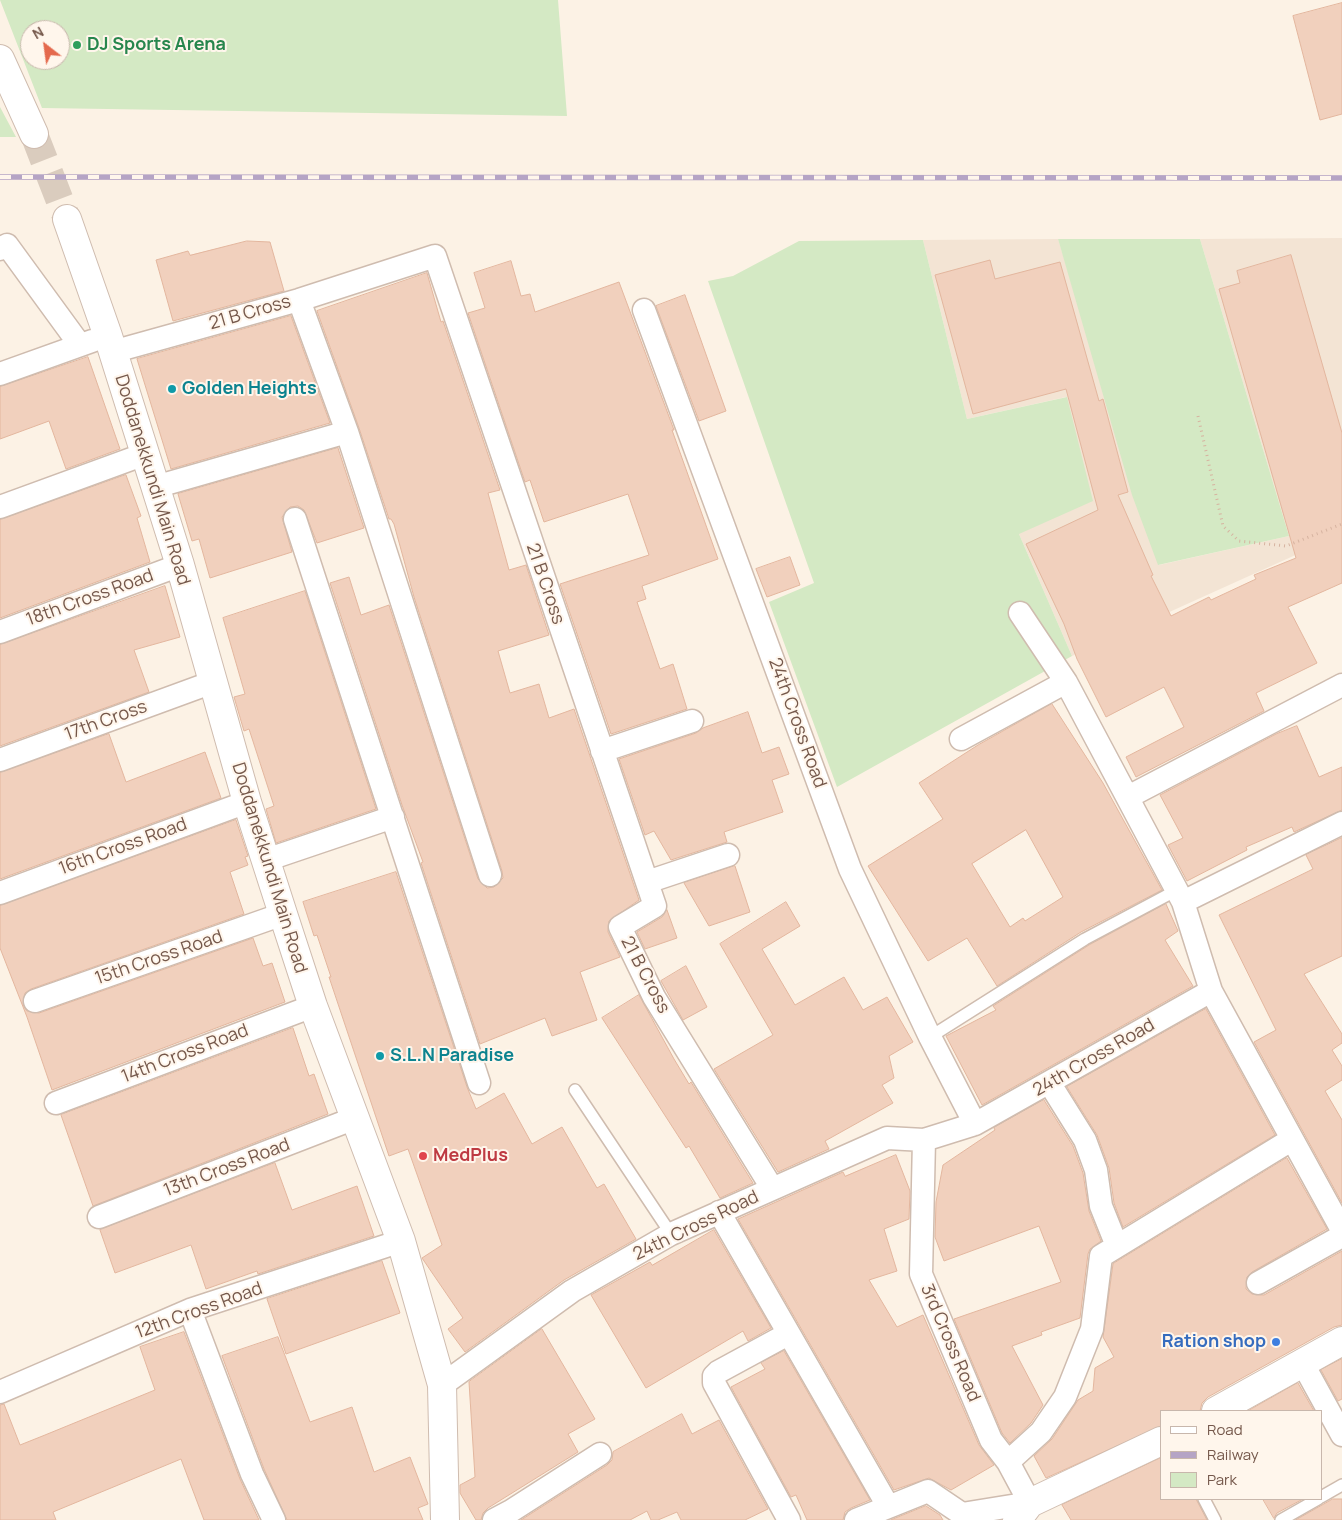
<!DOCTYPE html>
<style>
body{margin:0}
#map{position:relative;width:1342px;height:1520px;overflow:hidden;background:#fcf2e5;font-family:Manrope,sans-serif}
canvas{display:block}
.legend{position:absolute;left:1160px;top:1410px;width:162px;height:90px;box-sizing:border-box;background:#fff6ec;border:1px solid #c8b7ac;margin:0;padding:6px 9px;list-style:none;font-size:15px;color:#75584b}
.legend li{display:flex;align-items:center;gap:10px;height:25px}
.legend b{width:25px;border:1px solid #c8b7ac}
.north{position:absolute;left:20px;top:20px;width:50px;height:50px;box-sizing:border-box;background:#fff6ec;border:1px solid #c8b7ac;border-radius:50%;rotate:330deg;font-size:14px;font-weight:700;line-height:20px;text-align:center;color:#75584b}
.north::after{content:'';display:block;margin:auto;width:18px;height:22px;background:#e4694d;clip-path:polygon(50% 0,100% 100%,50% 72%,0 100%)}
</style>
<div id="map">
<canvas width="1342" height="1520"></canvas>
<ul class="legend">
<li><b style="height:6px;background:#fff"></b>Road</li>
<li><b style="height:6px;background:#b5a4c5"></b>Railway</li>
<li><b style="height:14px;background:#d4e9c4"></b>Park</li>
</ul>
<div class="north">N</div>
</div>
<script>
const g = document.querySelector('canvas').getContext('2d');
g.lineJoin = 'round';
function fill(path, color) { g.fillStyle = color; g.fill(path, 'evenodd'); }
function trace(path, color, width, dash) { g.strokeStyle = color; g.lineWidth = width; g.lineCap = dash ? 'butt' : 'round'; g.setLineDash(dash || []); g.stroke(path); }
function label(font, color, halo, rows, align = 'center') {
  g.font = font + ' Manrope,sans-serif'; g.lineWidth = 4; g.setLineDash([]); g.textBaseline = 'middle'; g.strokeStyle = halo; g.fillStyle = color; for (const [text, x, y, turn = 0] of rows) {
    g.save(); g.translate(x, y); g.rotate((+turn || 0) * Math.PI / 180); g.textAlign = isNaN(turn) ? turn : align; if (halo) g.strokeText(text, 0, 0); g.fillText(text, 0, 0); g.restore();
  }
}
fill(new Path2D(`
 M1342,238V534L1072,656L1019,534L1066,397L967,419L923,240L1058,239L1159,565L1289,536L1200,239Z`), '#f3e4d4');
fill(new Path2D(`
 M0,0H558L567,116L42,108ZM30,30H60V60H30Z
 M0,107L16,137H0Z
 M1058,239H1200L1289,536L1158,565L1132,495Z
 M923,240L967,419L1067,397L1093,501L1019,534L1072,656L837,787L769,602L814,583L708,281L733,276L799,241Z`), '#d4e9c4');
const building = new Path2D(`
 M1342,3V114L1320,120L1293,16Z
 M247,241L270,242L284,291L173,321L156,260L188,251L190,255Z
 M1291,255L1342,433V583L1288,607L1317,663L1256,693L1264,711L1136,777L1126,757L1184,727L1164,687L1106,717L1077,659L1064,624L1026,544L1098,510L1066,389L973,414L935,275L990,260L995,279L1060,262L1099,401L1103,399L1128,492L1118,495L1153,575L1151,576L1171,616L1209,597L1211,600L1256,579L1254,575L1296,558L1219,289L1240,283L1237,271Z
 M511,261L521,296L530,294L535,312L619,282L674,430H672L718,559L642,586L646,599L637,602L660,669L673,664L687,709L611,734L560,584L649,555L628,494L544,522L530,480L525,482L468,313L485,308L474,273Z
 M427,273L441,322L443,321L500,490L488,493L509,570L526,565L549,635L498,651L510,693L539,684L549,718L574,709L639,900L609,921L608,932L620,957L580,972L597,1020L552,1036L545,1018L480,1044L421,863L423,862L402,805L330,583L349,577L361,615L389,605L478,879L487,888L494,887L503,878L502,871L414,597L394,524L391,519H389L359,428L317,311Z
 M685,295L726,411L699,421L656,306Z
 M291,316L330,423L171,469L137,359Z
 M88,357L120,449L66,469L49,421L0,439V387Z
 M338,448L364,528L317,543L304,510L298,506L290,507L282,517L292,552L210,578L199,539L192,541L178,494Z
 M126,475L141,516L137,518L150,562L0,618V520Z
 M790,557L800,585L767,597L756,569Z
 M165,586L180,637L134,650L149,692L0,746V645Z
 M305,591L376,809L276,843L266,809L274,806L249,729L244,731L234,697L245,694L223,618Z
 M1052,704L1103,783L1162,890L1081,932L997,986L967,938L928,961L868,866L943,819L919,783L978,745ZM1026,830L1063,897L1025,921L1023,918L1010,927L972,864Z
 M748,712L762,753L779,747L789,774L772,780L783,812L724,832L727,842L671,860L654,831L645,835L619,759L696,733L703,728Z
 M1297,726L1319,777L1342,767V810L1294,832L1292,827L1246,847L1247,850L1187,881L1168,845L1183,838L1160,795L1276,734Z
 M109,734L126,782L205,752L221,798L0,879V773Z
 M236,820L248,856L245,857L248,865L230,872L244,914L31,989L25,993L23,1005L27,1011L39,1013L253,938L263,966L272,963L285,1002L52,1090L27,1017L0,948V906Z
 M1342,838V956L1304,974L1342,1034V1043L1332,1050L1342,1066V1080L1325,1091L1342,1120V1203L1254,1042L1276,1030L1219,915L1313,869L1306,855Z
 M735,866L750,912L709,926L684,883Z
 M396,872L467,1087L476,1109L504,1093L532,1144L562,1127L597,1188L604,1184L636,1239L564,1280L465,1352L448,1329L463,1318L422,1258L442,1245L408,1149L389,1156L329,977H331L317,935L314,936L303,902Z
 M786,902L800,926L762,949L795,1005L844,977L863,1010L887,997L913,1042L889,1056L894,1078L882,1085L893,1103L825,1141L829,1149L778,1172L714,1069L773,1035L720,944Z
 M1166,904L1178,931L1165,940L1193,986L982,1105L946,1036L996,1010L993,1006L1089,945Z
 M667,910L677,938L645,949L637,932L662,917Z
 M686,966L707,1007L683,1020L661,981Z
 M639,995L674,1059L689,1084L691,1082L753,1183L720,1198L689,1146L686,1148L602,1018Z
 M1206,1009L1275,1135L1123,1227L1114,1203L1109,1168L1097,1135L1067,1087Z
 M293,1028L309,1076L314,1074L328,1114L93,1206L61,1115Z
 M1044,1100L1073,1146L1083,1173L1089,1211L1101,1241L1090,1249L1088,1254L1080,1318L1041,1332L1042,1335L1012,1346L1043,1405L1031,1423L1010,1443L1002,1433L954,1319L1061,1282L1039,1226L944,1261L935,1237L936,1202L943,1165L995,1130L994,1128Z
 M896,1155L910,1191L909,1219L884,1229L897,1271L869,1280L897,1327L923,1315L979,1445L994,1465L951,1490L929,1478L894,1490L738,1219L843,1172L845,1176Z
 M1287,1158L1327,1229L1252,1272L1247,1277L1246,1289L1252,1294L1264,1295L1342,1251V1325L1334,1327L1208,1397L1202,1403L1200,1411H1161V1426L1046,1478L1034,1456L1052,1439L1078,1400L1093,1391L1095,1368L1114,1357L1103,1337L1113,1264Z
 M275,1163L292,1210L357,1186L374,1236L258,1274L257,1271L206,1289L191,1245L115,1273L100,1230Z
 M714,1230L771,1328L748,1341L743,1331L646,1388L591,1295L650,1262L652,1265Z
 M382,1261L400,1313L286,1354L267,1299Z
 M542,1329L595,1419L568,1434L578,1452L488,1508L483,1513L481,1520H476L460,1493V1485L475,1477L469,1382Z
 M184,1332L240,1479L259,1520H204L181,1459L53,1512L56,1520H0V1405L4,1404L20,1445L45,1435L155,1390L140,1347Z
 M278,1337L310,1422L352,1407L374,1472L410,1457L428,1504L418,1508L423,1520H287L264,1469L222,1356Z
 M784,1351L870,1500L851,1508L845,1512L843,1520H807L796,1495L791,1497L731,1387L765,1369L761,1363Z
 M1342,1359V1399L1338,1401L1321,1370Z
 M1298,1383L1314,1411H1248Z
 M682,1414L692,1434L719,1420L768,1509L745,1520H681L677,1512L658,1520H651L647,1511L630,1520H521L607,1465L612,1460L613,1452Z
 M1161,1458V1499H1196L1207,1520H1071L1062,1505Z
 M1263,1499H1303L1277,1513L1274,1518Z
 M1333,1499H1342V1520H1296Z
 M926,1506L940,1515L943,1520H891Z`);
fill(building, '#f1d0bd');
trace(building, '#e3b69e', 1);
trace(new Path2D(`
 M34,134L67,219`), '#daccbe', 28, [28, 14]);
const service = new Path2D(`
 M930,1037L1085,939L1177,890
 M575,1090L671,1234
 M1321,1497L1342,1485
 M1204,1499L1215,1520
 M1281,1520L1318,1499`);
const minor = new Path2D(`
 M0,249L7,245L80,345
 M299,300L347,432L490,875
 M644,310L850,869L930,1037L975,1124
 M112,352L299,300L435,256L655,906L620,927L654,997L772,1188
 M0,374L92,341
 M155,487L347,432
 M0,507L145,454
 M295,519L479,1083
 M1020,613L1066,682L1183,902L1211,991L1342,1230
 M0,632L180,565
 M961,739L1066,682
 M602,751L692,721
 M0,760L213,682
 M1128,797L1342,685
 M266,860L393,817
 M647,882L728,855
 M0,893L247,802
 M1183,902L1342,823
 M35,1001L283,914
 M1050,1084L1085,1140L1096,1170L1101,1206L1117,1246
 M56,1103L313,1006
 M719,1212L888,1506
 M99,1217L355,1118
 M1258,1283L1342,1236
 M190,1310L252,1474L274,1520
 M788,1334L718,1372L714,1376V1383L789,1520
 M1303,1364L1342,1435
 M442,1385L572,1291L671,1234L887,1138L924,1140L975,1124L1211,991
 M0,1392L190,1310L401,1241
 M1008,1462L1041,1432L1065,1397L1092,1329L1101,1256L1291,1140
 M494,1520L511,1511L600,1454
 M856,1520L928,1491L962,1514L1030,1503L1008,1462L991,1440L921,1274L924,1140`);
const tertiary = new Path2D(`
 M0,59L34,134
 M67,219L108,336L180,565L247,802L283,914L313,1006L401,1241L442,1385L445,1520
 M1216,1411L1342,1341
 M1017,1520L1030,1503L1161,1441`);
trace(service, '#cfbcaf', 14);
trace(minor, '#cfbcaf', 25);
trace(tertiary, '#cfbcaf', 30);
trace(new Path2D(`
 M1198,416L1223,526L1239,541L1286,546L1342,524`), '#d6b3a0', 3, [1, 4]);
trace(service, '#fff', 11);
trace(minor, '#fff', 22);
trace(tertiary, '#fff', 28);
const rail = new Path2D(`
 M0,177L1342,178`);
trace(rail, '#b5a4c5', 5.5);
trace(rail, '#fff6ec', 4, [11]);
for (const [x, y, r, color] of [
 [77,45,5,"#2e9e5b"],
 [172,389,5,"#0f9aa8"],
 [380,1056,5,"#0f9aa8"],
 [423,1156,5,"#e0444e"],
 [1276,1342,5,"#3f7fe0"]
]) { const dot = new Path2D(); dot.arc(x, y, r, 0, 2 * Math.PI); g.fillStyle = color; g.fill(dot); trace(dot, '#fff6ec', 2); }
label('bold 18px', '#27864d', '#fff6ec', [
 ["DJ Sports Arena",87,45]
], 'left');
label('18px', '#75584b', '#fff6ec', [
 ["21 B Cross",250,313,-16],
 ["Doddanekkundi Main Road",152,480,73],
 ["21 B Cross",545,584,71],
 ["18th Cross Road",90,598,-20],
 ["17th Cross",106,721,-20],
 ["24th Cross Road",797,723,70],
 ["16th Cross Road",123,847,-20],
 ["Doddanekkundi Main Road",269,868,73],
 ["15th Cross Road",159,958,-19],
 ["21 B Cross",645,975,62],
 ["14th Cross Road",185,1054,-21],
 ["24th Cross Road",1094,1058,-30],
 ["13th Cross Road",227,1168,-21],
 ["24th Cross Road",696,1226,-26],
 ["12th Cross Road",199,1311,-20],
 ["3rd Cross Road",950,1343,67]
]);
label('bold 18px', '#0d838f', '#fff6ec', [
 ["Golden Heights",182,389],
 ["S.L.N Paradise",390,1056]
], 'left');
label('bold 18px', '#be3a42', '#fff6ec', [
 ["MedPlus",433,1156]
], 'left');
label('bold 18px', '#366cbe', '#fff6ec', [
 ["Ration shop",1266,1342]
], 'right');
</script>
